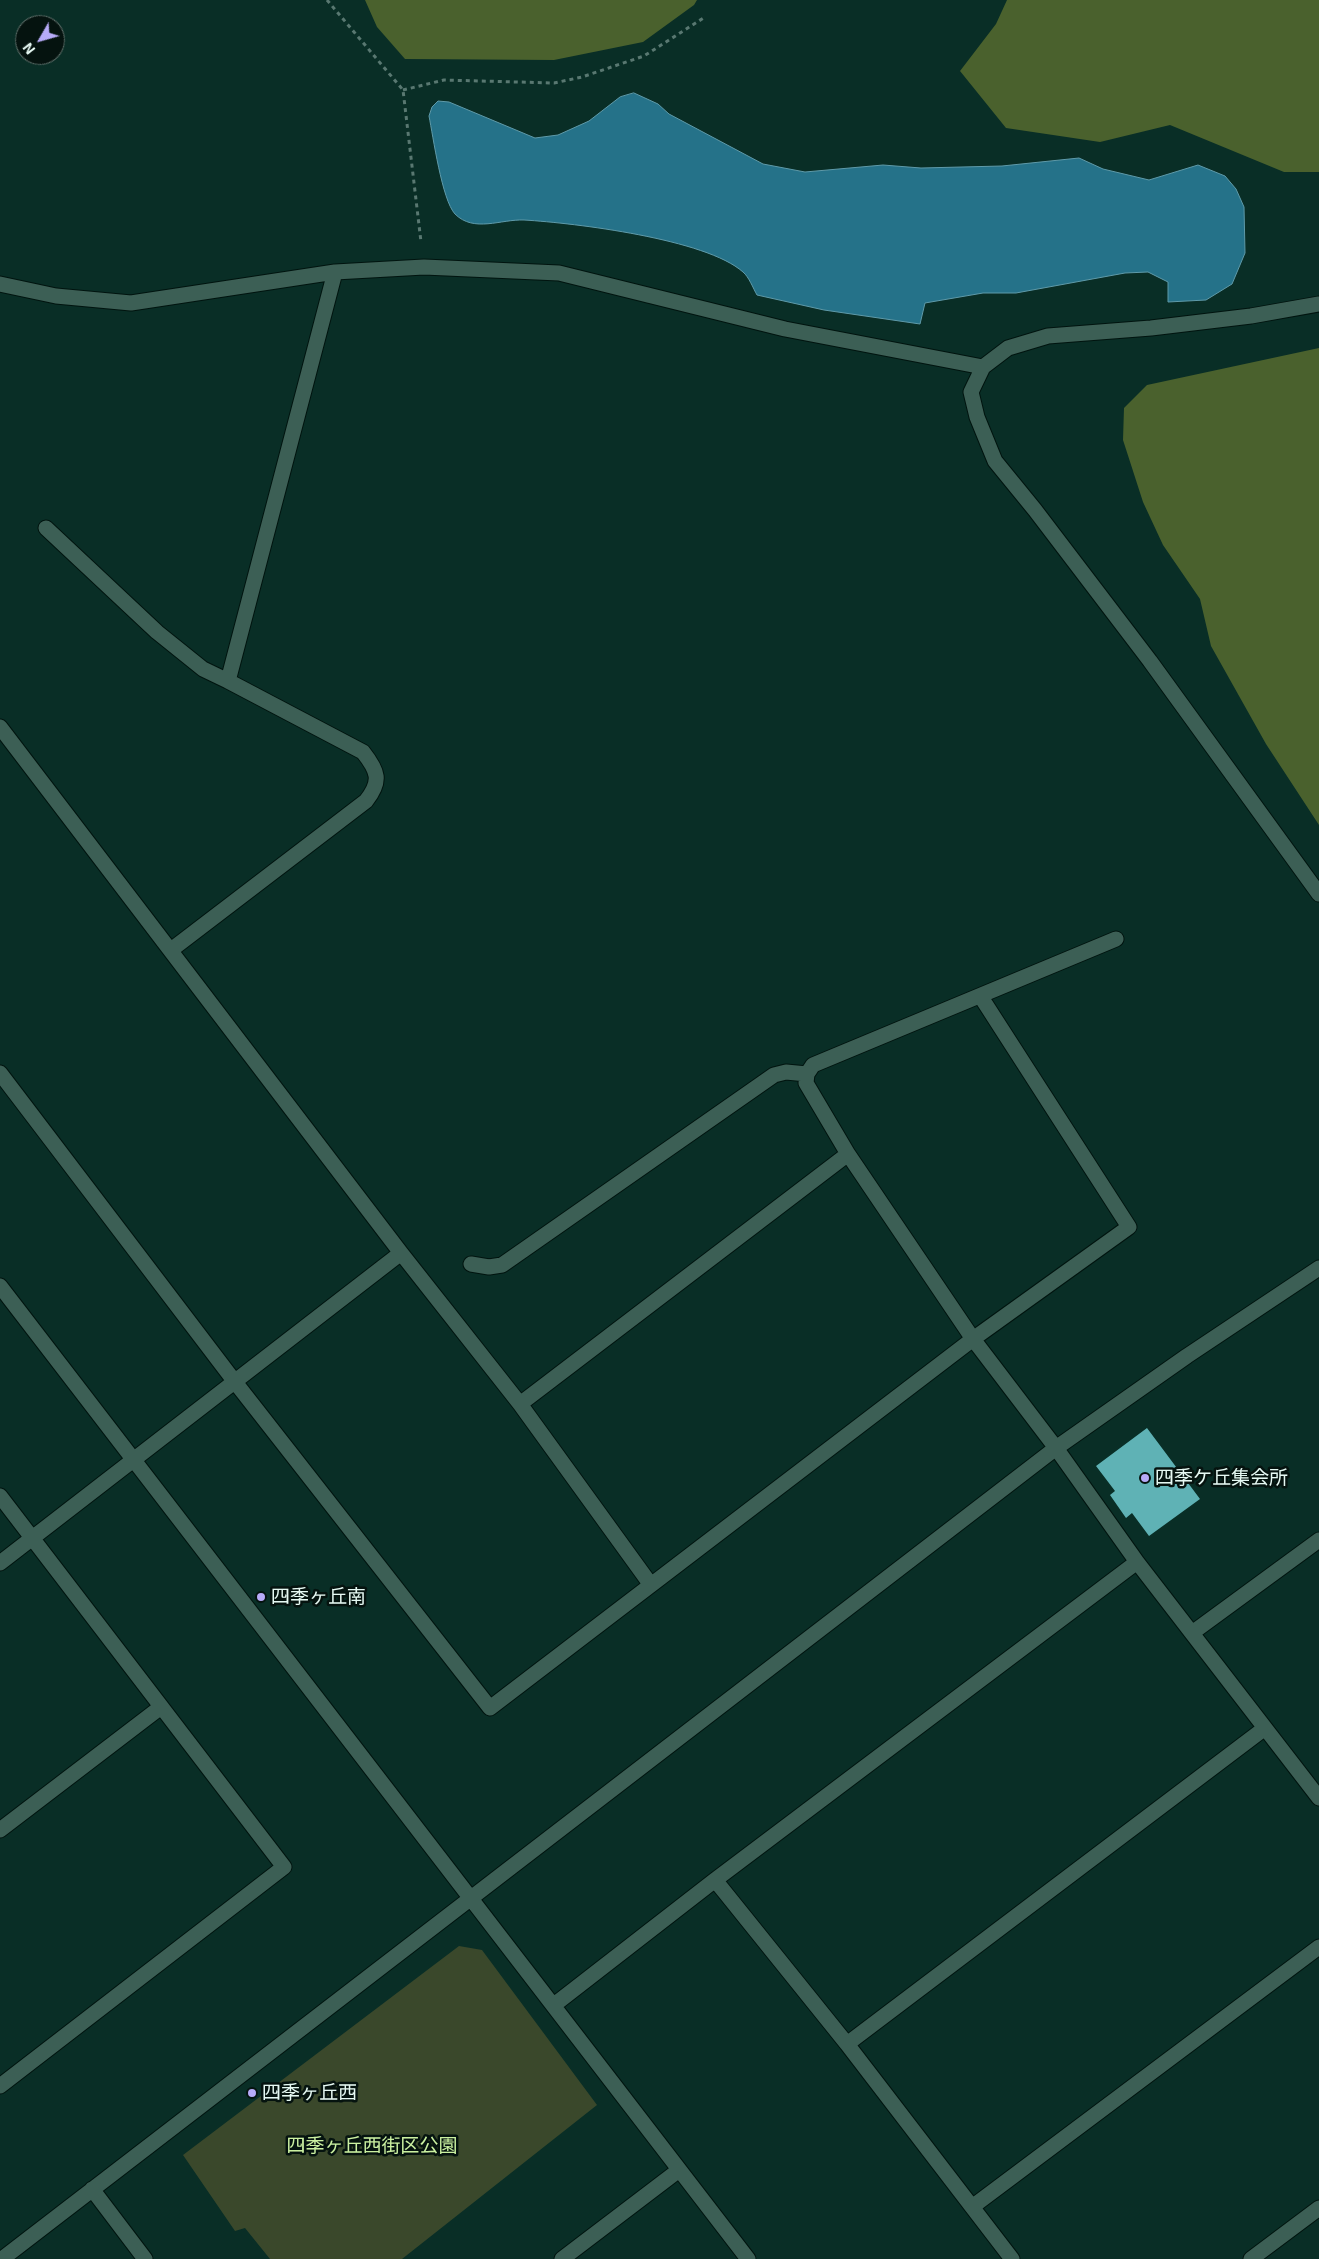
<!DOCTYPE html>
<meta charset="utf-8">
<style>
body{margin:0}
#map{position:relative;width:1319px;height:2259px;overflow:hidden;background:#092e26;font-family:"Exo 2",sans-serif}
canvas{display:block}
.north{position:absolute;left:15px;top:15px;width:50px;height:50px;box-sizing:border-box;background:#05130f;border:1px solid #5f6f6a;border-radius:50%;rotate:232deg;font-size:14px;font-weight:700;line-height:20px;text-align:center;color:#e6f9f3}
.north::after{content:'';display:block;margin:auto;width:18px;height:22px;background:#b7abf8;clip-path:polygon(50% 0,100% 100%,50% 72%,0 100%)}
</style>
<div id="map">
<canvas width="1319" height="2259"></canvas>
<div class="north">N</div>
</div>
<script>
const g = document.querySelector('canvas').getContext('2d');
g.lineJoin = 'round';
function fill(path, color) { g.fillStyle = color; g.fill(path, 'evenodd'); }
function trace(path, color, width, dash) { g.strokeStyle = color; g.lineWidth = width; g.lineCap = dash ? 'butt' : 'round'; g.setLineDash(dash || []); g.stroke(path); }
function label(font, color, halo, rows, align = 'center') {
  g.font = font + ' "Exo 2","Noto Sans JP",sans-serif'; g.lineWidth = 5; g.setLineDash([]); g.textBaseline = 'middle'; g.strokeStyle = halo; g.fillStyle = color; for (const [text, x, y, turn = 0] of rows) {
    g.save(); g.translate(x, y); g.rotate((+turn || 0) * Math.PI / 180); g.textAlign = isNaN(turn) ? turn : align; if (halo) g.strokeText(text, 0, 0); g.fillText(text, 0, 0); g.restore();
  }
}
fill(new Path2D(`
 M459,1946L482,1950L597,2105L402,2259H270L245,2228L235,2231L183,2155Z`), '#3a482b');
fill(new Path2D(`
 M365,0H697L694,5L643,42L554,60L405,59L377,27Z
 M1007,0H1319V172H1284L1170,125L1100,142L1006,128L960,71L996,24Z
 M1319,348V825L1266,744L1211,646L1200,599L1163,545L1143,502L1123,440L1124,408L1147,385Z`), '#4a612d');
const water = new Path2D(`
 M634,93L658,104L669,114L763,164L805,172L883,165L921,168L1002,166L1079,158L1103,169L1149,180L1198,165L1225,176L1236,189L1244,207L1245,253L1232,284L1206,300L1168,302V282L1148,272L1125,273L1016,293H983L925,303L920,324L824,310L757,295C753,288 749,277 743,272C706,239 575,223 524,220C501,219 474,233 455,214C442,200 433,136 429,116L432,107L438,101L449,102L535,138L558,135L589,121L620,97Z`);
fill(water, '#257289');
trace(water, '#5f9aa9', 1);
fill(new Path2D(`
 M1147,1428L1200,1499L1149,1536L1132,1513L1126,1518L1110,1495L1115,1491L1096,1466Z`), '#5fb2b5');
const minor = new Path2D(`
 M0,284L56,296L131,303L335,272L424,267L559,273L785,329L983,367
 M1319,304L1251,316L1151,328L1048,336L1008,348L983,367L971,392L977,417L995,461L1035,510L1150,661L1319,894
 M46,528L157,632L203,669L228,681
 M0,727L401,1253L520,1404L848,1154L973,1339L1056,1448L1137,1562L1319,1798
 M171,950L366,801C382,781 378,771 363,752L228,681L335,272
 M0,1073L235,1382L490,1708L973,1339L1129,1227L981,997
 M848,1154L806,1083L807,1074L813,1065L1116,939
 M471,1264L489,1267L502,1265L774,1075L786,1072L807,1074
 M0,1286L748,2259
 M520,1404L651,1585
 M0,1496L284,1867L0,2086
 M0,1563L401,1253
 M1192,1633L1319,1540
 M0,1830L161,1707
 M715,1880L847,2044L1012,2259
 M554,2005L715,1880L1137,1562
 M847,2044L1265,1728
 M92,2189L145,2259
 M972,2207L1319,1947
 M2,2259L1056,1448L1187,1356L1319,1268
 M562,2259L679,2170
 M1251,2259L1319,2208`);
trace(minor, '#00140f', 17);
trace(new Path2D(`
 M327,0L403,90L421,242
 M403,90L444,80L554,83L582,77L644,56L705,17`), '#597871', 3, [4, 4]);
trace(minor, '#3c5f55', 15);
for (const [x, y, r, color] of [
 [1145,1478,5,"#b7abf8"],
 [261,1597,5,"#b7abf8"],
 [252,2093,5,"#b7abf8"]
]) { const dot = new Path2D(); dot.arc(x, y, r, 0, 2 * Math.PI); g.fillStyle = color; g.fill(dot); trace(dot, '#05130f', 2); }
label('19px', '#e6f9f3', '#05130f', [
 ["四季ケ丘集会所",1155,1478],
 ["四季ヶ丘南",271,1597],
 ["四季ヶ丘西",262,2093]
], 'left');
label('19px', '#cbf1a1', '#05130f', [
 ["四季ヶ丘西街区公園",372,2146]
]);
</script>
